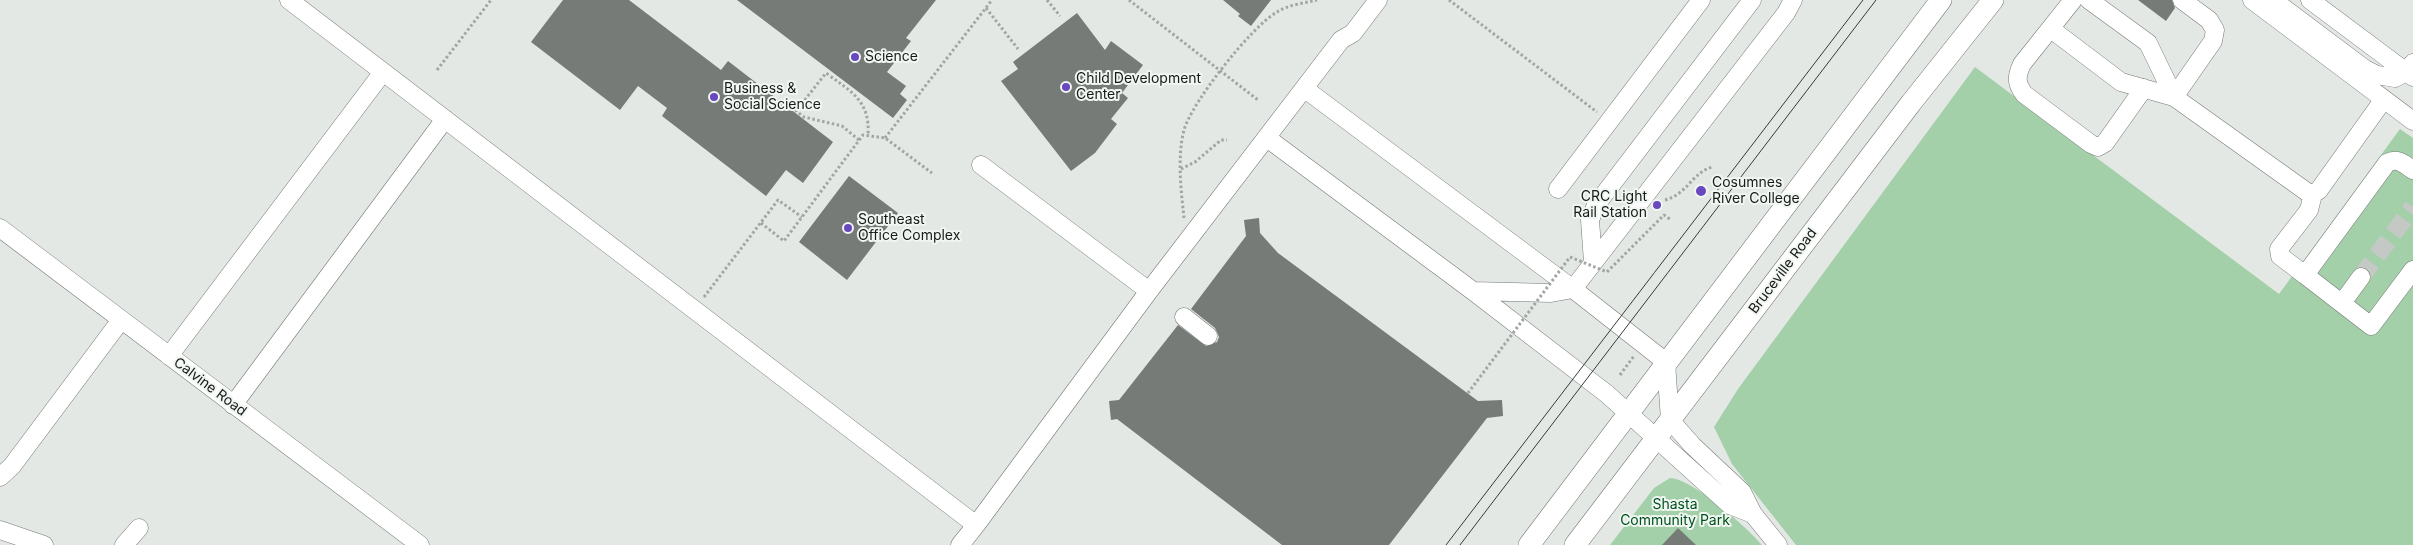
<!DOCTYPE html>
<style>
body{margin:0}
canvas{display:block;background:#e3e8e4}
</style>
<canvas width="2413" height="545"></canvas>
<script>
const g = document.querySelector('canvas').getContext('2d');
g.lineJoin = 'round';
function fill(path, color) { g.fillStyle = color; g.fill(path, 'evenodd'); }
function trace(path, color, width, dash) { g.strokeStyle = color; g.lineWidth = width; g.lineCap = dash ? 'butt' : 'round'; g.setLineDash(dash || []); g.stroke(path); }
function label(font, color, halo, rows, align = 'center') {
  g.font = font + ' Inter,sans-serif'; g.lineWidth = 4; g.setLineDash([]); g.textBaseline = 'middle'; g.strokeStyle = halo; g.fillStyle = color; for (const [text, x, y, turn = 0] of rows) {
    g.save(); g.translate(x, y); g.rotate((+turn || 0) * Math.PI / 180); g.textAlign = isNaN(turn) ? turn : align; if (halo) g.strokeText(text, 0, 0); g.fillText(text, 0, 0); g.restore();
  }
}
fill(new Path2D(`
 M1975,67L2279,294L2400,129L2413,138V545H1796L1732,464L1714,427L1738,389Z
 M1670,478C1691,478 1748,528 1762,545H1610L1654,488Z`), '#a3cfa9');
fill(new Path2D(`
 M563,0H629L721,70L728,61L833,142L803,183L786,170L766,196L662,116L667,108L638,86L620,110L531,42Z
 M737,0H936L906,38L911,41L887,72L906,86L900,94L907,100L893,118Z
 M1223,0H1271L1251,26L1238,16L1240,14Z
 M2138,0H2172L2175,8L2166,21Z
 M1077,13L1105,50L1111,41L1143,65L1122,93L1128,98L1111,119L1117,124L1095,153L1071,171L1001,81L1018,69L1013,62Z
 M849,176L898,213L847,280L799,242Z
 M1259,218L1260,233L1278,253L1478,401L1502,400L1503,416L1487,418L1389,545H1282L1117,419L1111,420L1109,401L1119,400L1178,325L1206,346L1217,342L1219,337L1215,328L1191,309L1246,236L1244,220Z
 M1678,528L1696,545H1662Z`), '#767b77');
trace(new Path2D(`
 M2361,277L2413,207`), '#c5c9c5', 18, [18, 9]);
const minor = new Path2D(`
 M289,0L976,525L1149,291L1341,40L1353,33L1378,0
 M2073,0L2022,64C2016,77 2016,83 2024,94L2091,144L2098,147L2105,143L2144,88
 M2089,0L2148,43L2174,97
 M2252,0L2413,121
 M2267,0L2281,6L2365,69L2377,75L2395,78L2406,72L2413,63
 M2310,0L2413,77
 M2051,29L2121,82L2174,97L2307,192L2313,194L2319,190L2384,99
 M1305,89L1573,289L1666,362L1670,420L1693,446L1742,492L1753,514L1778,545
 M2174,97L2213,41L2215,30L2209,20L2182,0
 M1267,138L1473,291L1607,394L1730,505L1753,514
 M981,165L1149,291
 M1558,189L1701,0
 M2313,194L2309,210L2279,249L2280,256L2305,275L2387,163C2398,157 2404,164 2413,170
 M0,228L420,545
 M1593,262L1590,220L1596,205L1752,0
 M2305,275L2371,326L2413,270
 M1473,291L1551,293L1573,289L1786,13L1793,0
 M2342,303L2361,277
 M1184,317L1208,336
 M169,356L383,72
 M233,405L445,119
 M0,477L12,466L121,320
 M0,530L44,545
 M124,545L139,528
 M960,545L976,525`);
const major = new Path2D(`
 M1529,545L1941,0
 M1575,545L1911,103L1993,0`);
trace(minor, '#757975', 19);
trace(major, '#757975', 22);
trace(new Path2D(`
 M1047,0L1060,16
 M1129,0L1258,100
 M1449,0L1597,112
 M986,8L1018,49
 M437,70L491,0
 M885,138L992,0
 M859,140L842,126L804,117L796,111L826,73C850,91 870,100 868,134
 M1181,169L1195,162L1221,140H1227
 M1665,200C1688,194 1693,171 1713,167
 M1184,218C1181,190 1177,157 1184,130C1192,102 1251,27 1277,12C1288,5 1304,3 1317,0
 M761,223L784,241L863,135L885,138L932,173
 M704,297L778,200L802,217
 M1620,375L1634,356`), '#a2a6a3', 3, [2.5, 2.5]);
trace(minor, '#fff', 18);
trace(major, '#fff', 21);
trace(new Path2D(`
 M1446,545L1863,0
 M1460,545L1876,0`), '#383a38', 1);
trace(new Path2D(`
 M1468,393L1570,257L1607,272L1664,215L1671,220`), '#a2a6a3', 3, [2.5, 2.5]);
for (const [x, y, r, color] of [
 [855,57,5,"#6847bf"],
 [1066,87,5,"#6847bf"],
 [714,97,5,"#6847bf"],
 [1701,191,6,"#6847bf"],
 [1657,205,5,"#6847bf"],
 [848,228,5,"#6847bf"]
]) { const dot = new Path2D(); dot.arc(x, y, r, 0, 2 * Math.PI); g.fillStyle = color; g.fill(dot); trace(dot, '#f0f6f1', 2); }
label('14px', '#181918', '#f0f6f1', [
 ["Science",865,57],
 ["Child Development",1076,79],
 ["Center",1076,95],
 ["Business &",724,89],
 ["Social Science",724,105],
 ["Cosumnes",1712,183],
 ["River College",1712,199],
 ["CRC Light",1647,197,"right"],
 ["Rail Station",1647,213,"right"],
 ["Southeast",858,220],
 ["Office Complex",858,236]
], 'left');
label('14px', '#181918', '#f0f6f1', [
 ["Bruceville Road",1783,271,-53],
 ["Calvine Road",210,387,37]
]);
label('14px', '#00511e', '#f0f6f1', [
 ["Shasta",1675,505],
 ["Community Park",1675,521]
]);
</script>
